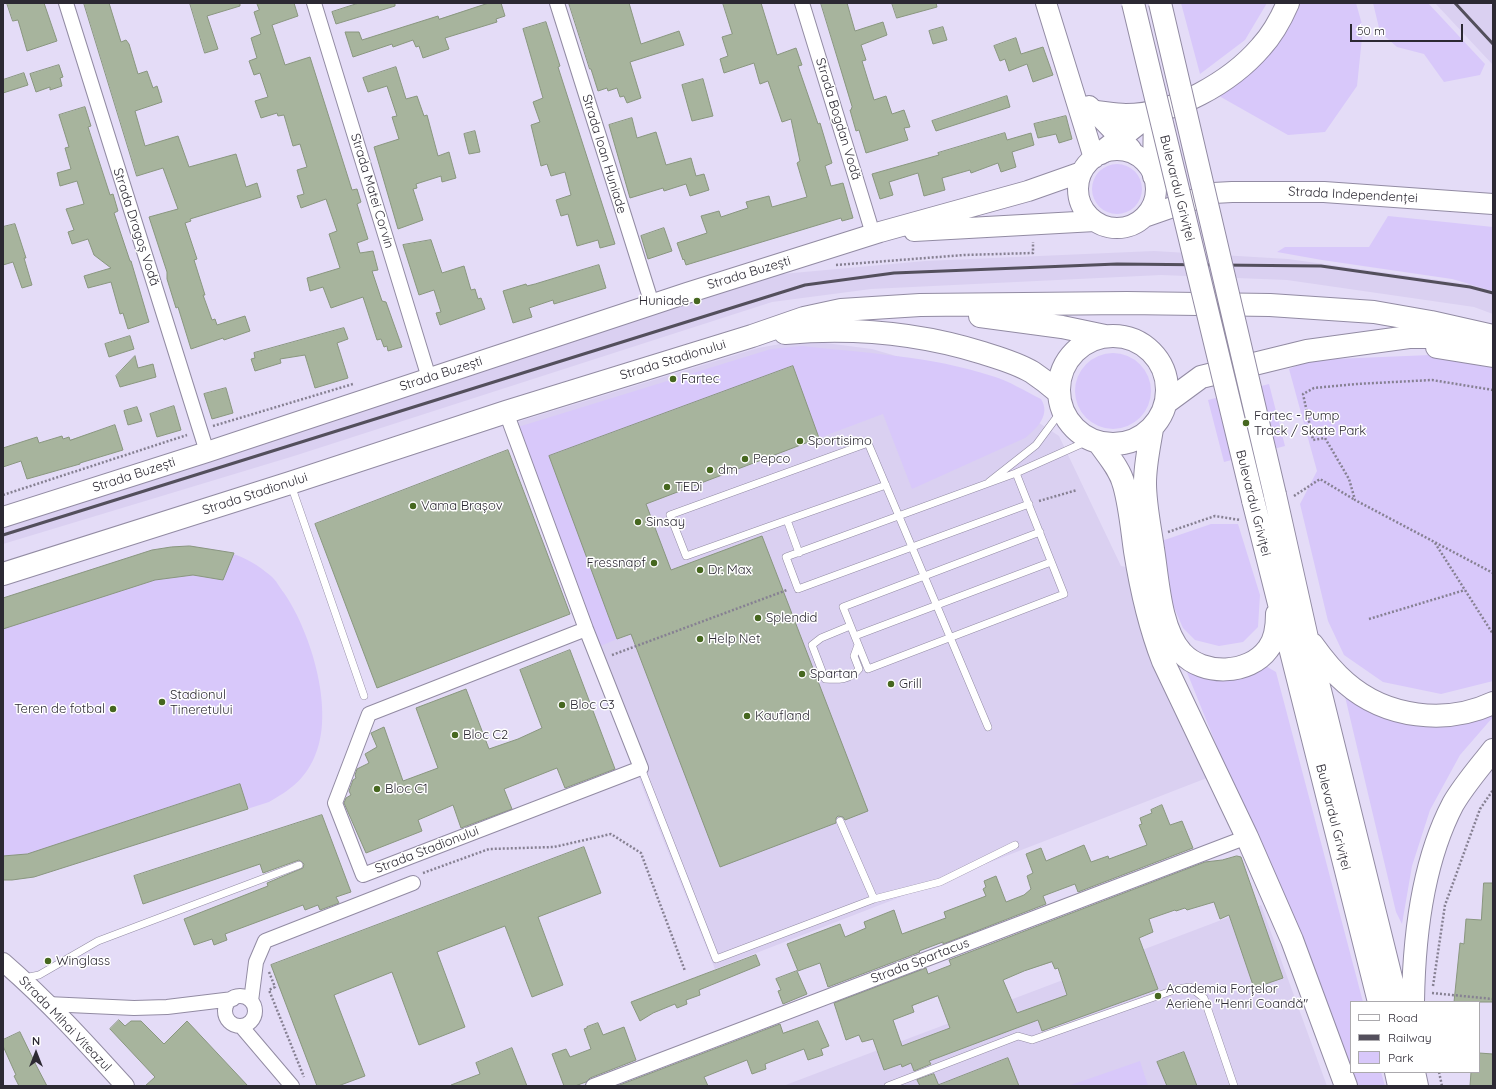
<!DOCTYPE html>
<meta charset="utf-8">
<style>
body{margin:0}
#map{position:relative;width:1496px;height:1089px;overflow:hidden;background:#e4dcf7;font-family:Quicksand,sans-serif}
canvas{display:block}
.frame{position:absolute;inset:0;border:4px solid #2c2933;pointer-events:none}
.legend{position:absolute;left:1350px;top:1001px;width:130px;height:72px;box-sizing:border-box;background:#fff;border:1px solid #aba9ad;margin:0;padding:5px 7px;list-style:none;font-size:12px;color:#2c2933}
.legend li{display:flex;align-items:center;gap:8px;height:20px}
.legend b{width:20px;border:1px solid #aba9ad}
.north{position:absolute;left:16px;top:1033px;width:40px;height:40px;-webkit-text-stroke:3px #fff;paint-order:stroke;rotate:0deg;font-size:11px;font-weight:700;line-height:16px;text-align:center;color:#2c2933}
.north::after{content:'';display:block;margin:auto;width:14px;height:18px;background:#2c2933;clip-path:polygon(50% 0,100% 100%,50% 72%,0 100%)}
.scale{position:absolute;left:1350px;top:24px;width:113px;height:18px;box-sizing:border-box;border:2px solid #2c2933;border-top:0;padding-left:5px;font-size:12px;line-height:14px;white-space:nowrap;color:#2c2933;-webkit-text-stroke:3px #fff;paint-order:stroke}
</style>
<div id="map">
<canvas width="1496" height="1089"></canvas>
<div class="frame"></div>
<ul class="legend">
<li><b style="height:5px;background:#fff"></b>Road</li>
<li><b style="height:5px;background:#534f5c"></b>Railway</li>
<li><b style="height:11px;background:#d8c8fa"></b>Park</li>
</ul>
<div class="north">N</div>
<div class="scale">50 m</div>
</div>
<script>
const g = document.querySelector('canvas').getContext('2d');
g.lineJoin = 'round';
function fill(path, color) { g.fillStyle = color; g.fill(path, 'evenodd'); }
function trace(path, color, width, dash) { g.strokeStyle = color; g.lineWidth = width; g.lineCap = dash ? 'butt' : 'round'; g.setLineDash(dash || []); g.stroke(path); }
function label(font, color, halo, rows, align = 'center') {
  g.font = font + ' Quicksand,sans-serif'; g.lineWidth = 3; g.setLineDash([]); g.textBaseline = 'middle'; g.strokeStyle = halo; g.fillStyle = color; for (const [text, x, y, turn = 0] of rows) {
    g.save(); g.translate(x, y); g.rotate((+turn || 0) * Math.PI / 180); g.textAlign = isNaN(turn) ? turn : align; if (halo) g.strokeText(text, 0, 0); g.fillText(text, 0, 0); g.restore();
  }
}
fill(new Path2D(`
 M1435,3H1489L1493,7V65Z
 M1154,251L1288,259L1482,286L1493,290V314L1474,307L1287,280L1161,275L871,289L772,302L294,456L3,544V520L760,276L925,261Z
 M802,340L872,349L944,370L1021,411L1059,436L1121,566L1131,568L1212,776L715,969L652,812L504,426L758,348Z
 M1261,905L1327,1086H783Z`), '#dad0f1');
fill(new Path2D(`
 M1181,3H1267L1245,40L1200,74Z
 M1294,3H1356L1363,28L1357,86L1325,132L1288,135L1212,92Z
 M1373,3H1428L1485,64L1480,75L1444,82L1424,54L1397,47L1380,32Z
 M1092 189a25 25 0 1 1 50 0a25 25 0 1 1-50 0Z
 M1388,216L1493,227V291L1452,279L1322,260L1277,252L1285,247H1369Z
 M802,346C865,353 931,356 992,376C1009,381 1025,391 1041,399C1051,415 1037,428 1025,438L912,489L883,414L819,438L793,366L550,456L617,639L598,647L518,427L771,349Z
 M1075 391a38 38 0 1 1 76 0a38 38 0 1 1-76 0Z
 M1430,355L1493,368V681L1441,694L1383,682L1344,655L1328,621L1300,504L1317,471L1289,369L1310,360Z
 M1269,384L1285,446L1224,462L1208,400Z
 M1211,524H1238L1260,595L1258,627L1243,642L1219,646L1195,640L1183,628L1147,546Z
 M190,546C224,550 244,553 271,576C276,580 280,588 284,593C311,632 336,713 314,758C304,780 290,790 269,802L34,877L12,880H3V598L152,550L171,547Z
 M1182,660L1264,665L1276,672L1363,1002H1351V1072H1381L1385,1086H1354Z
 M1343,688L1378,710H1490L1493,717L1460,755L1430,810L1412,866L1402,924L1396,912Z
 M1140,1061L1148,1086H1068Z`), '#d8c8fa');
const building = new Path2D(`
 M7,3H44L57,41L27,51L18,20L13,21Z
 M84,3H109L121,42L126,40L129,44L138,74L147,71L153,88L157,86L162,102L135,111L145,146L178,136L189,167L236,154L246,187L257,183L261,197L190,219L191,221L185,223L197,259L194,260L205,295H203L212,320L215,319L217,325L245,316L250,331L224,340L223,338L191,349L178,307L176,308L167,279V272L149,217L178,209L163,168L137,176Z
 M190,3H240V6L207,16L218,49L205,53Z
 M257,3H294L298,16L272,25L285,65L310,57L352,190L357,189L361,202L357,204L368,239L357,243L360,253L373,251L378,270L372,271L382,301L386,302L402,347L388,351L387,346L384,347L381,339L377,340L363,297L331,308L323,287L310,291L307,278L340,268L329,234L337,231L326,199L301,208L297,196L304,194L297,170L307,167L300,144L293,146L284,115L278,116L277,113L261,118L255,101L268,97L260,73L254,75L249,61L257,58L251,38L261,34L254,12L259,10Z
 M359,3H395V6L336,24L332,12Z
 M489,3H501L505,16L496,19L497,22L445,38L449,49L423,58L419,46L416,47L413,40L393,47L392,44L353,57L345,32H359L362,40L438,16L439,19Z
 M569,3H629L641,44L679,31L684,45L630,62L641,98L627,103L624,96L620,97L617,88L608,91L607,88L598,91L591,69H590Z
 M723,3H761L777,55L796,48L802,65L798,66L818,124L820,123L832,163L825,166L831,186L843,183L853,218L842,221L841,218L686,265L684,259L683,260L677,243L707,233L701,216L719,211L721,217L748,208L746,202L769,196L772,207L807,197L797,163L800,161L791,119L782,122L768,81L760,84L754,63L724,73L720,59L728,56L722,37L732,34Z
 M821,3H847L855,31L883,22L887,35L861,45L866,60L862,61L874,100L886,96L892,114L904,110L910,127L904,128L908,140L866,153L859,130L856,131L850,110H851L852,107Z
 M892,3H936L937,7L897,18Z
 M546,22L560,66L558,67L615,244L600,248L598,240L577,246L568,214L561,216L556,200L571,195L565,172L551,176L547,164L541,166L531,125L540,122L533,102L543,98L523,29Z
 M943,27L947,40L933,44L929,31Z
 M1016,38L1021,54L1043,47L1053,75L1033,82L1027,64L1009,71L1005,59L1000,61L994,46Z
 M59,65L63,77L60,78L62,86L50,90V87L36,92L30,74Z
 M396,67L406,99L417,96L424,116L427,115L438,156L449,152L456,178L442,182L441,176L416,184L417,188L413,189L423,220L398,229L374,147L399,139L392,117L397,116L387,86L368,92L363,78Z
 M24,73L28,85L3,93V80Z
 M703,79L713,116L692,121L682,85Z
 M1007,96L1010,107L936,131L932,121Z
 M85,107L91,126L88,127L110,195L113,194L118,211L114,213L130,261H131L149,322L128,329L123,313L120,314L111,282L88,288L84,276L111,268L94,255L88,239L72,244L68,232L74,230L66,209L84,204L77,181L60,186L57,173L71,169L65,148L69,147L59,115Z
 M1066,116L1072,139L1059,143L1056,134L1038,138L1034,124Z
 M632,118L637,138L656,132L666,165L691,158L696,176L704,174L709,190L690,196L686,184L664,191L663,188L630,198L609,125Z
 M475,131L480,152L469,154L464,134Z
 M1005,133L1007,140L1031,133L1034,145L1012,152L1016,167L1001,172L998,163L971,173L970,170L942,178L945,190L924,196L918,173L889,182L893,195L880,199L872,174L939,155L938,153Z
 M15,224L26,258H24L32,285L22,288L13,262L3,265V227Z
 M664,228L672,251L648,259L641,236Z
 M431,240L442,273L464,266L471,290L475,289L478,299L481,298L485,309L440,325L436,313L441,312L434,290L419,295L403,245Z
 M599,265L606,288L554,304L553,300L529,308L532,317L513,323L503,291L526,284L527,286L535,284Z
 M344,328L348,339L337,343L348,378L315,388L305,355L280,359L281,363L255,371L251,359L255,358L254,353Z
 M130,336L134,349L109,357L105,344Z
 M135,356L138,368L153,364L156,377L120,387L116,376Z
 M793,366L819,438L646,504L671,570L762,536L868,811L845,820L843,817L838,816L836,818V823L720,867L631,634L617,639L549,456Z
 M226,388L233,413L212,419L204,394Z
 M174,406L181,430L157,437L150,414Z
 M137,407L142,421L128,425L124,411Z
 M115,425L123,450L80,463V464L27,479L21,461L3,467V448L37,437L39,443L62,436L63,439L69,437L70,440Z
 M508,450L570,614L377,688L315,524Z
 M190,546L234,553L223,580L193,575L155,580L3,629V598L152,550L171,547Z
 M570,650L615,769L565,788L557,768L504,789L512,809L461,828L453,805L418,820L422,831L366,853L344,803L346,798L351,795L349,791L353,780L356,778L355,775L357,769L369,763L365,754L377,747L371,733L384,727L403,781L438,768L416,708L466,689L489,749L518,739L542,728L520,670Z
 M240,784L248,809L34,877L12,880H3V856L27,854Z
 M1162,805L1170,825L1182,821L1193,848L1078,892L1075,884L1043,896L1046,904L943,944V942L919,951L920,952L828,987L820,963L798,971L787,944L840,924L845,937L866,928L864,922L894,910L902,934L943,919L946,918L944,912L986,896L983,889L986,887L984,881L996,876L1006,902L1024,895L1031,889L1027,876L1033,873L1026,854L1041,848L1046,861L1084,845L1091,862L1108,856L1109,859L1147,845L1139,825L1142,824L1140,818L1152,813L1151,810Z
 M322,815L351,892L336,897L339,903L320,910L318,905L305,910L303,905L225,934L227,940L214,945L212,939L194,945L184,919L268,886L267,883L303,868L304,864L299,860L263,873L260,864L143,904L134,876Z
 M584,847L601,893L538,917L563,985L532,997L505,926L437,952L465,1027L419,1045L392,972L334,995L365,1076L338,1086H317L271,965Z
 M1237,856L1241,857L1283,978L1254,988L1229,915L1220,919L1214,902L1187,910L1185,908L1176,911L1175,910L1149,919L1153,932L1139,938L1158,989L1042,1031L1038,1020L929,1061L931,1064L914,1071L911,1063L902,1067L901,1064L884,1070L873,1039L862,1042L859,1035L846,1040L834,1003L926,968L928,974L951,965L949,960L1205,862L1222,860ZM1052,962L1055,969L1058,968L1067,995L1017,1013L1003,980L1024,971ZM938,996L950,1028L902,1046L893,1020L914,1012L912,1006Z
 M1484,883H1493V1002H1454L1460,943L1464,944L1466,919L1481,920Z
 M756,955L760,965L699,990L700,995L686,1000L687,1004L677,1008L675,1004L653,1013L640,1021L631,1002L694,978Z
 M797,971L807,994L783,1004L778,991L781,990L776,979Z
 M119,1020L125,1026L131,1021H141L164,1044L187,1021L248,1086H145L155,1077L110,1029Z
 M818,1021L829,1046L821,1049L823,1055L808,1060L804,1049L765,1064L766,1069L752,1074L747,1060L704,1077L708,1086H617L780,1024L783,1033Z
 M598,1023L603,1035L624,1027L636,1060L590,1078L586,1082L575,1086H564L552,1054L566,1049L570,1057L591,1049L584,1029L587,1028V1027Z
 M20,1032L36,1065L47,1086H19L14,1076L16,1075L3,1046V1040Z
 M512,1048L527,1086H451V1085L480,1074L476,1063Z
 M1184,1052L1197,1086H1167L1157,1062Z
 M1479,1053L1493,1054V1086H1470L1471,1072H1479Z
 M1008,1058L1019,1086H939V1085Z
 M934,1074L939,1086H920L917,1080Z`);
fill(building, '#a7b49d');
trace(building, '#89967f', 1);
const service = new Path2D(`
 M1016,473L1064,594L868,669L843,607L1040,532
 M989,482L1036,445L1062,410
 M291,485L364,696
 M1029,504L798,589L786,557L1016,473L1090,440
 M787,520L886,485
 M799,553L787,520L686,556L670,515L868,443L988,727
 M850,626L821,638L812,645L825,679C838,680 851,680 859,669L854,656L858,645
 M855,636L1051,562
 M641,768L716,959L874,899L940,882L1015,845
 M840,821L874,899
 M24,978L39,975L98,941L299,865
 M888,1086L1018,1036L1032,1040L1177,989L1190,987L1204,998L1234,1086`);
const minor = new Path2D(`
 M66,3L207,452
 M314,3L429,378
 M557,3L652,304
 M802,3L873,234
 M506,412L586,629L641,768L363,875L335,803L369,714L586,629
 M225 1011a15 15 0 1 1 30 0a15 15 0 1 1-30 0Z
 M251,1001L256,962L265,941L413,883
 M47,1004L134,1008L167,1007L233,999
 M241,1026L292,1086
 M593,1086L1247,837`);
const tertiary = new Path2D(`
 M3,962C47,1000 86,1043 125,1086`);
const secondary = new Path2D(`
 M1046,3L1094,158
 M1089,106L1131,149
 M1078 189a39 39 0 1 1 78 0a39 39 0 1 1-78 0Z
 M1144,217L1213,193L1232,192H1324L1493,204
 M914,231L1095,221
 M3,517L207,452L687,293L880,232L1028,191L1082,172`);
const primary = new Path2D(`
 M1096,112C1106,113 1116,115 1126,115C1173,115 1231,82 1261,47C1273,34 1281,19 1288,3
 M1101,153L1154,111
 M1154,176L1155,110
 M980,316L1062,327L1105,336
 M785,333C852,327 919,333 983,353C999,358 1017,363 1032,372C1041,378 1050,385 1058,392
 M1059 390a54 54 0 1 1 108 0a54 54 0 1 1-108 0Z
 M1437,347L1493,356
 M1167,402L1201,377L1307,351L1409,337H1441L1458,339
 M1152,429C1149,447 1145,465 1145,483C1145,505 1150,527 1153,549C1158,580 1160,630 1182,653C1203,676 1249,675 1268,649C1276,639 1277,627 1277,614
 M1099,443C1108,456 1120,469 1124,485C1130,506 1132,530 1135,551C1141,589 1149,625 1163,661L1247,837L1292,940L1346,1086
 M1275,495L1307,638L1397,1002
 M1253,500L1379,1002
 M3,574L290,483L506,412L752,336L804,318L841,310L920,305L1127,303L1270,305L1374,312L1431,322L1493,336
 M1312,644C1322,658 1333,672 1346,683C1386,718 1446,725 1493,703
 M1413,1002C1414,936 1422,863 1453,804C1464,785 1479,768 1493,750
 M1396,1072L1399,1086
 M1414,1072L1417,1086`);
trace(service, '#928ba3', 8);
trace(minor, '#928ba3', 16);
trace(tertiary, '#928ba3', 20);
trace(secondary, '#928ba3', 22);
trace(primary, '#928ba3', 24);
trace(new Path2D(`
 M836,265L964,255L1033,253V242
 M1493,390L1432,380L1356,384L1314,388L1303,394L1313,440L1325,438L1349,479L1355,500L1493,573
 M213,426L353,384
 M3,495L187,435
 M1294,496L1320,479L1355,500
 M1039,501L1077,490
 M1168,532L1215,516L1240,520
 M1435,543L1493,634
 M1369,619L1465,590
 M612,655L787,590
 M423,873L489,849L554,847L611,834L641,853L685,971
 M269,972L275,987L269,990L304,1077
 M1433,986L1445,905L1480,809L1493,790
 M1432,993L1493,999
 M1439,1072L1442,1086`), '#868092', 2.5, [2, 2]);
trace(service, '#fff', 7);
trace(minor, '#fff', 14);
trace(tertiary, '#fff', 18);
trace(secondary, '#fff', 20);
trace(primary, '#fff', 22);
trace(new Path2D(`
 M1455,3L1493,44
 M3,535L805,285L894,273L1117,264L1321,266L1470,287L1493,293`), '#534f5c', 3);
const primaryBridge = new Path2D(`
 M1133,3L1253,500
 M1160,3L1275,495`);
trace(primaryBridge, '#928ba3', 24, []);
trace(primaryBridge, '#fff', 22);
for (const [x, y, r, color] of [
 [697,301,4,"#46671f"],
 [673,379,4,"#46671f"],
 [1246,423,4,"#46671f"],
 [800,441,4,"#46671f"],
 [745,459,4,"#46671f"],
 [710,470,4,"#46671f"],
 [667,487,4,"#46671f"],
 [413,506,4,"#46671f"],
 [638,522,4,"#46671f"],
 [654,563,4,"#46671f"],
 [700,570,4,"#46671f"],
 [758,618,4,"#46671f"],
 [700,639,4,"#46671f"],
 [802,674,4,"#46671f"],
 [891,684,4,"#46671f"],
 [162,702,4,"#46671f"],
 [562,705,4,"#46671f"],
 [113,709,4,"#46671f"],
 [747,716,4,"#46671f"],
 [455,735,4,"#46671f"],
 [377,789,4,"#46671f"],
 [48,961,4,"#46671f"],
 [1158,996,4,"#46671f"]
]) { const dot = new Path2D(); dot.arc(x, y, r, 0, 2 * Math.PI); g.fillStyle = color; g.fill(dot); trace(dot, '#fff', 1.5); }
label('13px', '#2c2933', '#fff', [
 ["Strada Bogdan Vodă",838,119,73],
 ["Strada Ioan Huniade",604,154,73],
 ["Bulevardul Griviței",1177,188,76],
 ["Strada Matei Corvin",372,191,73],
 ["Strada Independenței",1353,195,3],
 ["Strada Dragoș Vodă",136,227,72],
 ["Strada Buzești",749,273,-17],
 ["Strada Stadionului",673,360,-17],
 ["Strada Buzești",441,374,-18],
 ["Strada Buzești",134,475,-18],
 ["Strada Stadionului",255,494,-18],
 ["Bulevardul Griviței",1253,503,76],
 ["Bulevardul Griviței",1333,817,76],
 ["Strada Stadionului",427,850,-21],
 ["Strada Spartacus",920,961,-21],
 ["Strada Mihai Viteazul",65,1024,46]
]);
label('13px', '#2c2933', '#fff', [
 ["Huniade",689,301,"right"],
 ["Fartec",681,379],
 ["Fartec - Pump",1254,416],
 ["Track / Skate Park",1254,431],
 ["Sportisimo",808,441],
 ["Pepco",753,459],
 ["dm",718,470],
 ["TEDi",675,487],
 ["Vama Brașov",421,506],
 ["Sinsay",646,522],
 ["Fressnapf",646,563,"right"],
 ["Dr. Max",708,570],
 ["Splendid",766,618],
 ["Help Net",708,639],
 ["Spartan",810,674],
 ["Grill",899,684],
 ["Stadionul",170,695],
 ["Tineretului",170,710],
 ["Bloc C3",570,705],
 ["Teren de fotbal",105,709,"right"],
 ["Kaufland",755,716],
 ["Bloc C2",463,735],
 ["Bloc C1",385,789],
 ["Winglass",56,961],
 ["Academia Forțelor",1166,989],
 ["Aeriene \"Henri Coandă\"",1166,1004]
], 'left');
</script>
